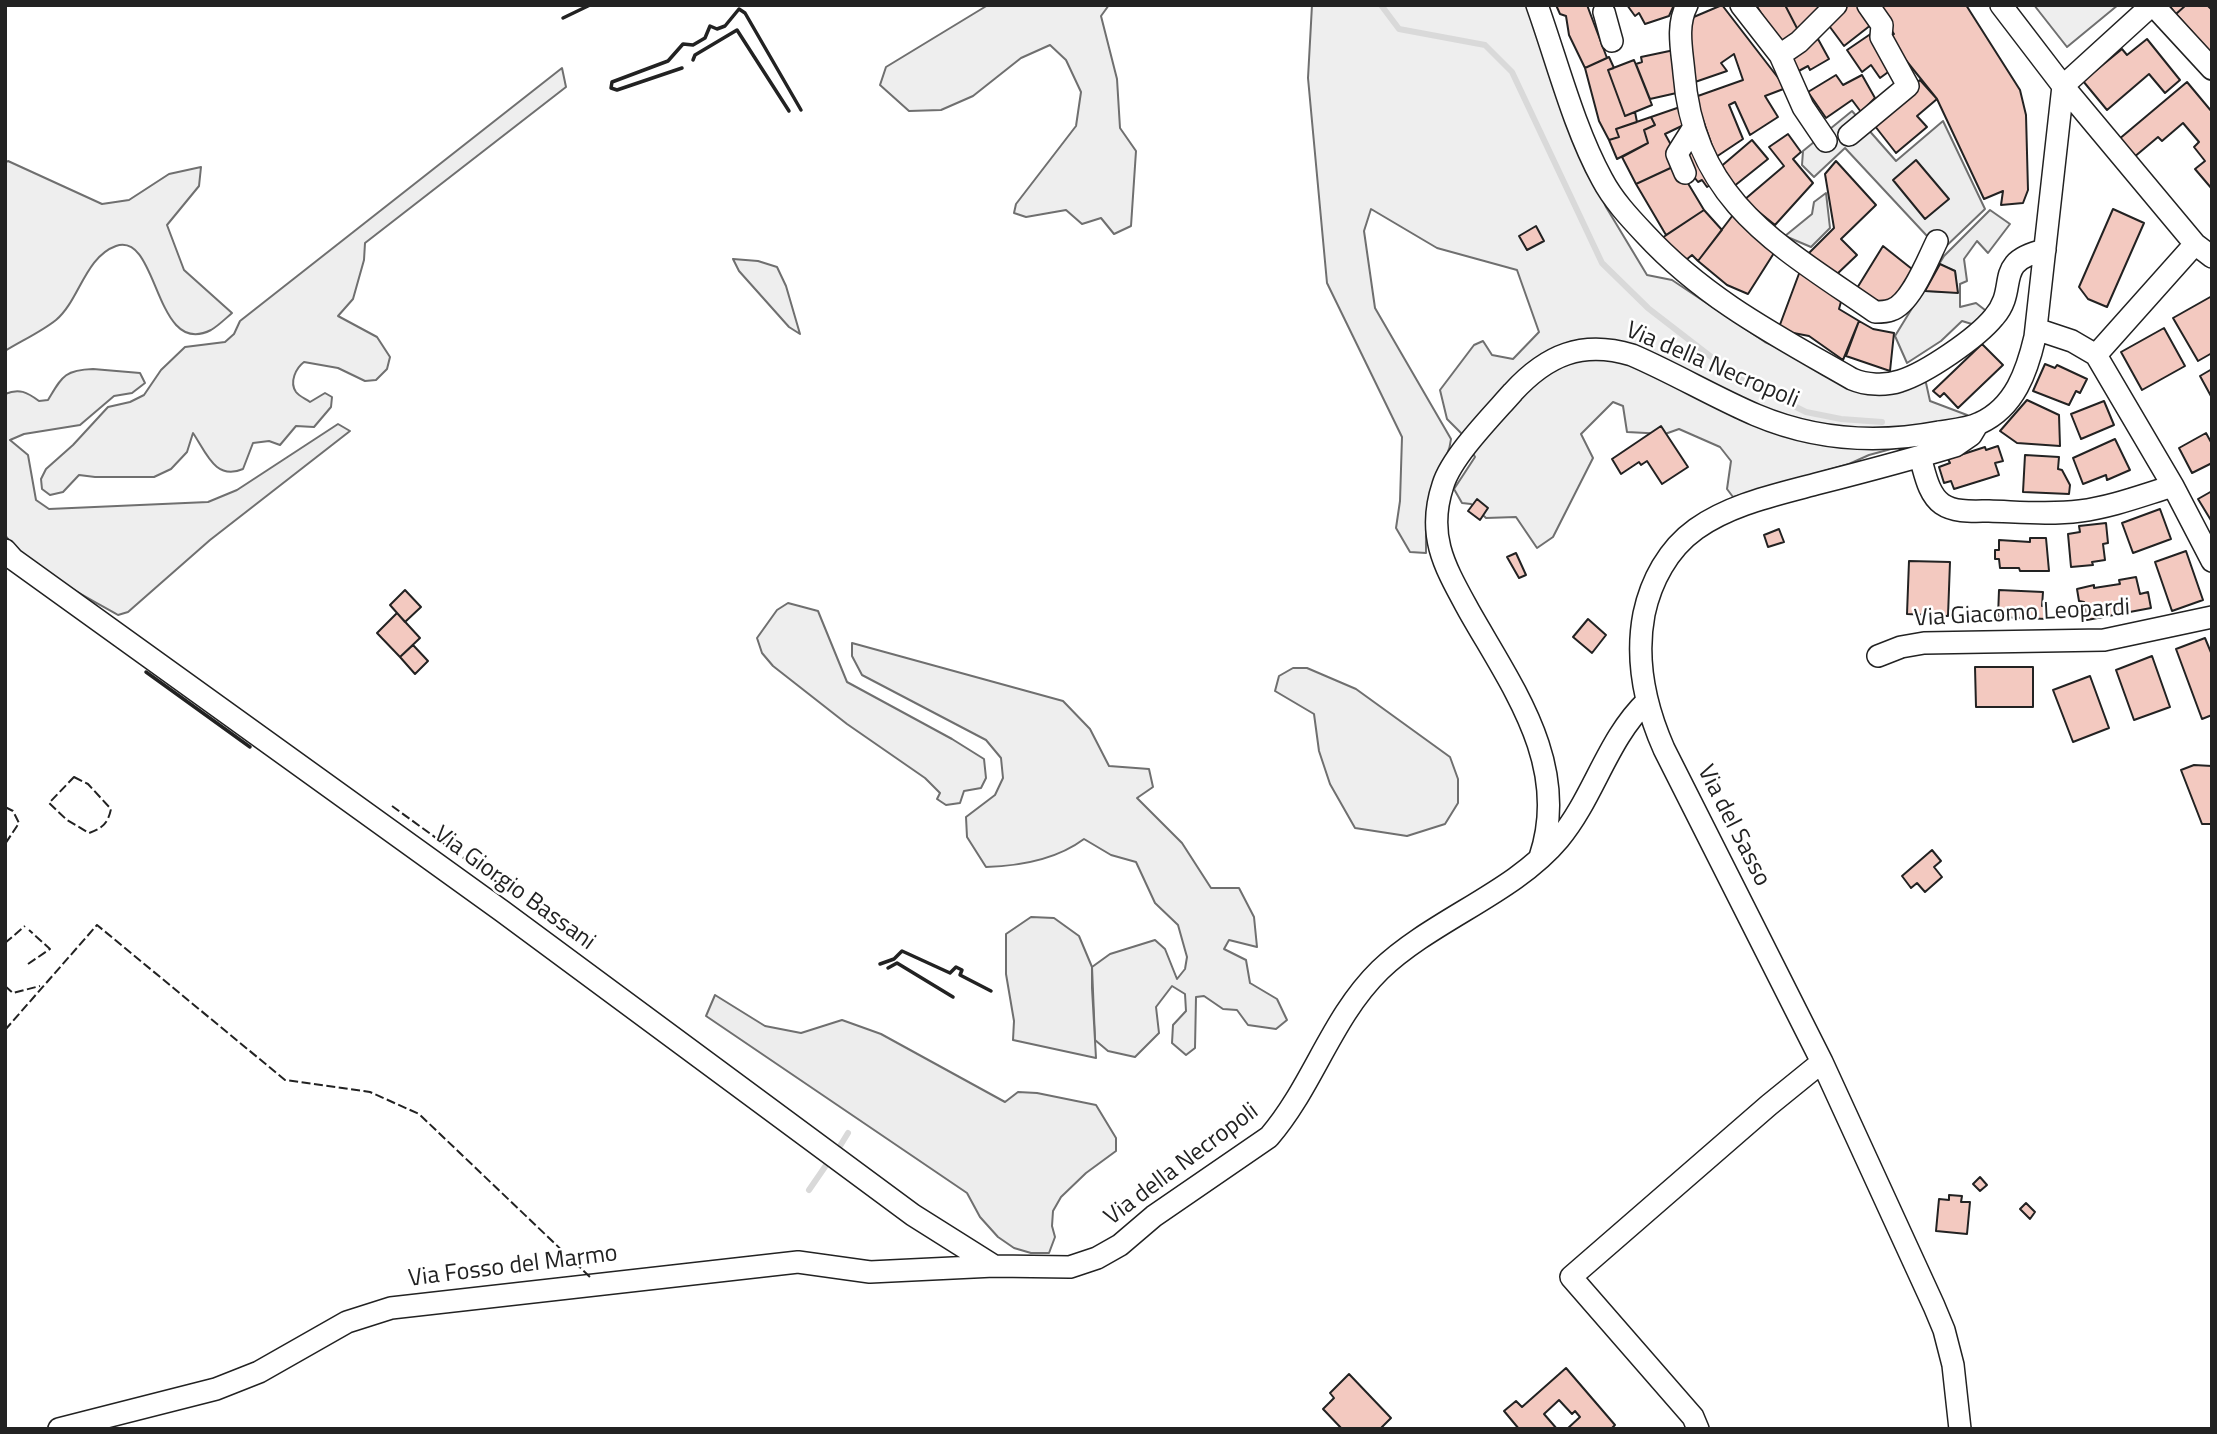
<!DOCTYPE html>
<style>
body{margin:0}
#map{position:relative;width:2217px;height:1434px;overflow:hidden;background:#fff;font-family:"Titillium Web",sans-serif}
canvas{display:block}
.frame{position:absolute;inset:0;border:7px solid #222;pointer-events:none}
</style>
<div id="map">
<canvas width="2217" height="1434"></canvas>
<div class="frame"></div>
</div>
<script>
const g = document.querySelector('canvas').getContext('2d');
g.lineJoin = 'round';
function fill(path, color) { g.fillStyle = color; g.fill(path, 'evenodd'); }
function trace(path, color, width, dash) { g.strokeStyle = color; g.lineWidth = width; g.lineCap = dash ? 'butt' : 'round'; g.setLineDash(dash || []); g.stroke(path); }
function label(font, color, halo, rows, align = 'center') {
  g.font = font + ' "Titillium Web",sans-serif'; g.lineWidth = 5; g.setLineDash([]); g.textBaseline = 'middle'; g.strokeStyle = halo; g.fillStyle = color; for (const [text, x, y, turn = 0] of rows) {
    g.save(); g.translate(x, y); g.rotate((+turn || 0) * Math.PI / 180); g.textAlign = isNaN(turn) ? turn : align; if (halo) g.strokeText(text, 0, 0); g.fillText(text, 0, 0); g.restore();
  }
}
const green = new Path2D(`
 M988,5H1109L1101,16L1117,79L1120,128L1136,151L1131,226L1114,234L1101,218L1082,224L1066,210L1026,217L1014,213L1016,204L1076,126L1081,92L1066,60L1050,45L1021,58L973,96L941,110L909,111L880,85L886,67Z
 M1312,5H1531L1577,140L1606,207L1647,275L1672,280L1765,342L1833,373L1884,388L1915,372L1926,383L1930,401L1967,415L1950,433L1869,455L1849,464L1733,497L1727,489L1731,461L1720,447L1679,429L1665,434L1627,432L1623,406L1613,402L1581,434L1593,458L1553,537L1537,548L1516,517L1486,518L1471,504L1462,503L1454,489L1475,457L1463,435L1447,419L1440,390L1474,345L1483,341L1492,355L1513,359L1539,332L1517,270L1437,248L1371,209L1364,231L1375,308L1451,439C1449,458 1438,469 1432,486C1425,508 1426,530 1426,553L1410,552L1396,528L1400,501L1402,437L1327,283L1308,78Z
 M2034,5H2118L2067,47Z
 M562,68L566,87L365,243L364,260L353,299L338,316L377,337L390,357L387,369L376,380L365,381L338,368L304,362C296,368 289,382 296,392C299,396 306,399 310,402L325,393L332,397L331,407L314,427L296,426L280,445L269,441L253,443L243,469C215,481 206,452 193,433L187,452L171,469L154,477H95L79,475L63,492L50,495L42,489L41,479L46,469L73,445L108,407L130,402L144,395L161,370L185,347L225,342L234,334L240,321Z
 M8,161L102,204L129,200L169,174L201,167L199,186L167,225L184,270L232,313C225,319 218,326 211,330C154,359 159,231 116,246C85,257 79,301 56,320C41,332 21,341 5,351V163Z
 M733,259L758,261L777,267L786,286L800,334L789,327L739,271Z
 M93,369L140,373L145,383L132,393L114,396L80,425L24,434L10,440L28,455L36,500L49,509L208,502L237,490L338,424L350,431L210,540L128,612L118,615C83,595 29,568 5,535V394C19,388 27,392 39,401L48,400C62,377 64,370 93,369Z
 M788,603L818,611L847,682L952,739L984,759L986,778L981,788L964,791L960,803L946,805L937,799L940,793L925,778L847,724L773,666L762,653L757,638L777,610Z
 M852,643L1063,701L1090,729L1109,766L1149,769L1153,787L1137,798L1182,843L1211,888H1239L1254,917L1257,947L1229,940L1224,949L1246,960L1250,983L1277,999L1287,1020L1276,1029L1248,1025L1237,1010L1223,1009L1204,996L1196,997L1195,1048L1186,1055L1172,1043L1173,1025L1186,1011L1185,994L1172,986L1156,1007L1159,1033L1135,1057L1108,1051L1095,1040L1092,967L1110,954L1155,940L1165,949L1177,979L1185,969L1187,957L1178,925L1155,903L1136,862L1111,855L1084,839C1056,860 1019,866 986,867L967,837L966,817L995,795L1003,778L1001,758L986,740L862,675L852,656Z
 M1293,668H1307L1356,689L1450,757L1458,779V803L1445,824L1407,836L1355,828L1330,784L1319,751L1314,714L1275,691L1279,676Z`);
fill(green, '#eee');
trace(green, '#6f6f6f', 2);
const parking = new Path2D(`
 M1852,111L1896,161L1943,121L1985,209L1941,251L1845,148L1814,177L1802,165L1803,151Z
 M1826,193L1830,228L1811,247L1785,236L1812,214L1814,202Z
 M1990,210L2010,224L1988,253L1977,241L1964,259L1967,281L1960,284V307L1976,303L1985,310V316L1975,325L1962,321L1941,341L1907,363L1895,336L1944,256ZM1940,265L1955,271L1957,292L1926,291Z
 M1031,917L1054,918L1079,936L1092,967V988L1096,1058L1013,1040L1014,1021L1006,974V934Z
 M715,995L765,1026L801,1033L842,1020L881,1034L1005,1102L1018,1092L1037,1093L1096,1105L1116,1138V1151L1086,1173L1061,1197L1053,1211L1052,1226L1055,1237L1049,1253H1031L1014,1248L998,1237L980,1217L967,1193L706,1016Z`);
fill(parking, '#ededed');
trace(parking, '#6f6f6f', 2);
trace(new Path2D(`
 M1381,5L1399,29L1485,45L1512,72L1602,263L1648,308L1740,379L1806,412L1841,419L1882,422
 M840,1146L848,1133
 M809,1190L829,1161`), '#d9d9d9', 6);
const building = new Path2D(`
 M1556,5H1587L1607,58L1585,68L1569,35L1566,16L1560,14Z
 M1627,5H1674L1669,16L1645,24L1639,13L1635,16Z
 M1722,5L1786,88L1765,96L1778,117L1750,135L1735,102L1729,105L1743,139L1716,157L1695,97L1743,80L1734,54L1721,63L1727,71L1695,82L1689,19Z
 M1756,5H1785L1800,34L1780,43Z
 M1785,5H1825L1800,34Z
 M1842,5H1865L1876,21L1844,46L1827,23Z
 M1874,5H1966L2020,90L2026,115L2028,190L2023,203L2001,205L2003,191L1984,199L1937,99L1888,38L1894,34Z
 M2169,5H2186L2176,14Z
 M2186,5H2207L2212,10V54L2176,14Z
 M1872,33L1895,67L1880,78L1871,65L1862,72L1847,50Z
 M1818,39L1829,59L1810,70L1808,66L1795,73L1786,56Z
 M2147,39L2180,80L2165,93L2149,74L2107,110L2083,81L2122,49L2127,55Z
 M1679,49L1681,92L1650,99L1636,64L1642,62L1641,57Z
 M1609,57L1614,68L1608,70L1625,116L1635,112L1637,122L1616,129L1619,137L1609,140L1599,121L1585,68Z
 M1634,60L1652,105L1625,116L1608,70Z
 M1836,75L1843,85L1862,75L1875,98L1861,112L1852,100L1826,118L1808,92Z
 M1920,80L1937,99L1917,116L1927,127L1896,153L1871,121Z
 M2187,82L2212,112V189L2195,169L2205,161L2194,147L2199,142L2183,123L2162,141L2158,137L2133,158L2118,140Z
 M1683,106L1690,122L1665,134L1676,154L1677,165L1636,184L1622,157L1648,143L1644,130L1655,125L1651,117Z
 M1651,117L1655,125L1644,130L1648,143L1617,159L1609,140L1619,137L1616,129Z
 M1788,134L1801,152L1793,159L1813,183L1775,225L1744,200L1784,166L1769,147Z
 M1752,140L1768,159L1733,187L1718,169Z
 M1695,141L1715,182L1707,187L1702,180L1698,182L1684,164Z
 M1916,160L1949,199L1925,219L1893,180Z
 M1836,161L1876,205L1841,239L1857,255L1836,275L1808,254L1834,228L1825,174Z
 M1677,165L1704,210L1666,235L1636,184Z
 M2113,209L2144,223L2107,307L2088,299L2079,287Z
 M1704,210L1722,230L1698,261L1692,255L1686,260L1662,238Z
 M1736,211L1774,253L1748,294L1727,285L1698,261Z
 M1536,226L1544,241L1527,250L1519,236Z
 M1883,246L1917,273L1890,307L1854,293Z
 M1940,264L1955,271L1958,293L1925,291Z
 M1800,271L1842,298L1839,309L1859,321L1843,360L1809,336L1778,330Z
 M2212,296V353L2198,361L2173,318Z
 M1859,321L1873,329L1894,333L1890,371L1846,356Z
 M2164,328L2185,366L2142,390L2121,352Z
 M1982,344L2003,365L1958,408L1944,393L1940,397L1933,391Z
 M2045,364L2055,368L2057,365L2087,379L2080,393L2076,391L2069,405L2033,391Z
 M2212,369V398L2200,376Z
 M2027,400L2059,415L2060,446L2017,443L2000,431Z
 M2104,401L2114,425L2081,439L2071,414Z
 M1661,426L1688,467L1662,484L1647,461L1641,465L1639,462L1621,474L1612,459Z
 M2206,433L2212,444V463L2192,473L2179,448Z
 M2115,439L2130,470L2107,480L2106,475L2083,484L2073,458Z
 M1998,446L2003,461L1995,463L1999,475L1954,489L1951,481L1944,483L1939,467L1950,463L1948,459L1985,447L1986,450Z
 M2025,455L2059,457L2058,469L2062,470L2070,485L2069,494L2023,492Z
 M2212,491V522L2198,499Z
 M1477,499L1488,508L1480,520L1468,511Z
 M2160,509L2171,539L2133,553L2122,523Z
 M2106,523L2108,543L2103,544L2105,560L2092,562L2093,565L2071,567L2068,534L2080,532L2079,526Z
 M1779,529L1784,542L1768,547L1764,535Z
 M2030,538H2046L2049,571H2020L2019,568H2000L1999,559H1995V550H1999V540L2030,542Z
 M2186,551L2203,600L2172,611L2155,562Z
 M1516,553L1526,575L1519,578L1507,557Z
 M1909,561L1950,562L1948,616L1907,614Z
 M2136,577L2140,594L2148,592L2151,608L2087,620L2084,602L2079,601L2077,589L2094,585V588L2120,584L2119,580Z
 M405,590L421,607L405,622L390,605Z
 M1999,590L2043,592L2042,606H2047V619L1998,617Z
 M397,613L420,638L400,657L377,633Z
 M1588,619L1606,635L1592,653L1573,637Z
 M2205,638L2212,655V715L2202,719L2176,649Z
 M413,645L428,661L415,674L400,657Z
 M2152,656L2170,707L2134,720L2116,670Z
 M1975,667H2033V707H1976Z
 M2090,676L2109,728L2073,742L2053,690Z
 M2194,765L2212,766V824H2202L2181,770Z
 M1932,850L1941,861L1934,867L1942,877L1925,892L1917,883L1911,888L1902,876Z
 M1980,1177L1987,1185L1980,1191L1973,1184Z
 M1949,1195L1962,1196L1961,1202H1970L1967,1234L1936,1231L1939,1199L1949,1200Z
 M2026,1203L2035,1212L2030,1219L2020,1209Z
 M1566,1368L1615,1425L1611,1429H1567L1580,1417L1575,1411L1572,1414L1559,1400L1544,1414L1557,1429H1519L1504,1411L1516,1401L1522,1407Z
 M1349,1374L1391,1418L1380,1429H1342L1323,1409L1334,1398L1330,1393Z`);
fill(building, '#f3c9c0');
trace(building, '#222', 2);
const minor = new Path2D(`
 M1537,5C1557,61 1574,128 1602,179C1613,200 1629,217 1645,234C1705,299 1777,336 1852,379C1866,385 1885,386 1900,381C1926,373 1977,338 1994,317C2020,287 1991,262 2045,250
 M1687,5C1676,26 1682,50 1684,73C1694,202 1780,246 1875,312C1880,312 1886,312 1891,310C1911,304 1928,259 1937,241
 M1741,5L1780,55L1803,107L1826,141
 M2001,5L2063,86L2195,244L2212,257
 M2153,5L2212,69
 M1604,12L1612,41
 M1780,55L1799,42L1836,5
 M2063,86L2152,5
 M1849,135L1908,86L1881,37L1882,25L1868,5
 M1685,173L1677,154L1694,127
 M2036,329L2072,341L2096,355L2173,486L2212,561
 M2096,355L2195,244
 M1920,457C1925,473 1928,494 1942,504C1955,513 1975,511 1989,511C2020,512 2050,515 2080,511C2112,507 2143,495 2173,486
 M5,550L13,559L502,911L913,1215L994,1266
 M1878,656L1901,647L1924,643L2104,640L2212,617
 M1540,857C1571,765 1512,687 1469,611C1445,567 1426,536 1443,485C1452,456 1492,416 1513,392C1547,355 1582,340 1632,355C1674,373 1714,397 1756,415C1815,440 1876,444 1939,432C1952,430 1968,429 1980,423C2015,407 2027,371 2035,337L2063,86
 M59,1429L216,1389L259,1372L347,1322L391,1308L798,1262L870,1272L994,1266L1070,1267L1097,1258L1120,1245L1154,1216L1269,1137C1313,1086 1331,1018 1380,970C1432,920 1514,893 1559,839C1594,797 1607,739 1647,701
 M1698,1429L1693,1417L1571,1277L1769,1105L1822,1062
 M1960,1429L1953,1365L1944,1330L1934,1306L1822,1062L1664,749C1645,706 1635,661 1644,614C1651,581 1668,549 1696,529C1731,504 1776,495 1816,484C1863,472 1909,460 1955,446L1971,435L1977,425`);
trace(minor, '#222', 24);
trace(minor, '#fff', 21);
trace(new Path2D(`
 M74,777L88,784L111,809C108,823 103,828 89,833L67,820L49,803Z
 M392,806L505,888
 M5,807L13,811L19,823L5,844
 M5,943L25,926
 M28,964L50,949L29,930
 M5,986L13,993L40,986
 M5,1030L97,925L285,1080L370,1092L419,1114L591,1278`), '#222', 2, [9, 3.5]);
trace(new Path2D(`
 M595,5H596
 M563,18L590,5
 M693,60L695,55L737,30L789,111
 M682,68L617,90L611,88L612,82L668,61L683,44L693,45L705,38L710,26L717,29L725,26L739,9L745,13L801,110
 M146,672L250,747
 M880,964L894,959L902,951L950,973L956,967L962,970L960,975L991,991
 M888,968L897,963L953,997`), '#222', 3.5);
label('24px', '#222', '#fff', [
 ["Via della Necropoli",1712,366,23],
 ["Via Giacomo Leopardi",2022,614,-3],
 ["Via del Sasso",1733,826,63],
 ["Via Giorgio Bassani",514,889,36],
 ["Via della Necropoli",1182,1165,-37],
 ["Via Fosso del Marmo",513,1267,-7]
]);
</script>
